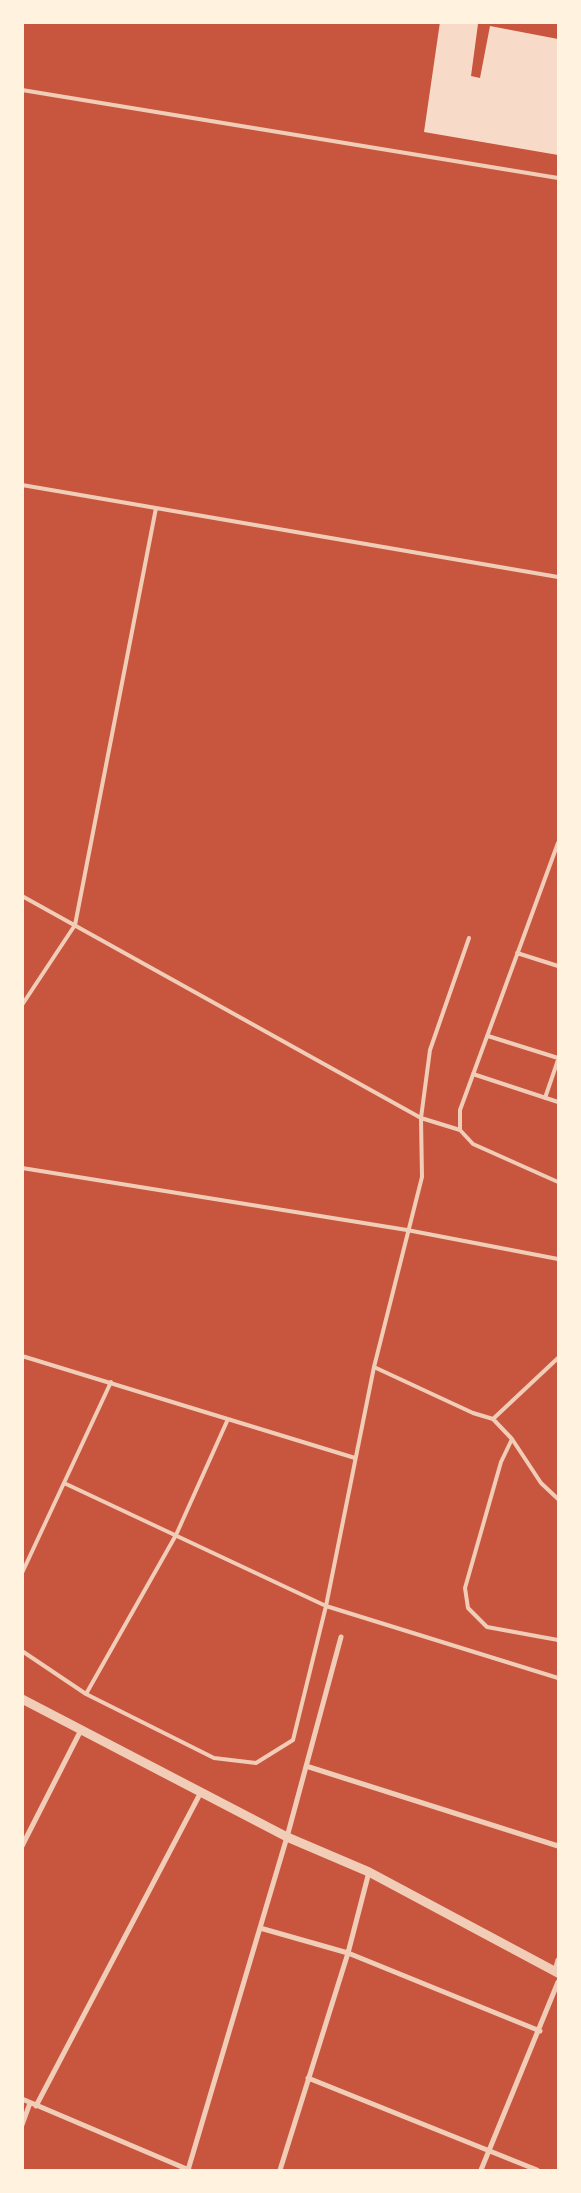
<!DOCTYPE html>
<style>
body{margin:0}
#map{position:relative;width:581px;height:2193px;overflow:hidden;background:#c8553d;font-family:Figtree,sans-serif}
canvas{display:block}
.frame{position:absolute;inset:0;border:24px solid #fff3e0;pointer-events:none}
</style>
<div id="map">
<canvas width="581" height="2193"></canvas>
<div class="frame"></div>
</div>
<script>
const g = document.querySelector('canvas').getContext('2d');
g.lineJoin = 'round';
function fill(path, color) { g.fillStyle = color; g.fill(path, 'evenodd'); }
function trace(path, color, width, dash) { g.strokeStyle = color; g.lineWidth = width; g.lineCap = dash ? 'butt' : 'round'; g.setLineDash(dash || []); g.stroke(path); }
fill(new Path2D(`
 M440,22L478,24L471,76L480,78L490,26L558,39V155L424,132Z`), '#f7dbc8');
trace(new Path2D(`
 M22,90L558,178
 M22,485L558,577
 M558,843L460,1110V1130L473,1144L558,1182
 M22,896L421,1118L460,1130
 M517,953L558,966
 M22,1005L75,925L156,508
 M488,1036L558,1058
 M473,1074L558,1102
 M545,1098L558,1060
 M22,1168L407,1230L558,1259
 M22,1356L355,1458
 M374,1367L473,1413L493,1419L512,1439L541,1483L558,1499
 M493,1419L558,1358
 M512,1439L501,1462L465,1588L468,1608L487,1627L558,1640
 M64,1483L326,1606L558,1678
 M22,1573L111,1382
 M22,1651L86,1694L214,1758L256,1763L293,1740L326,1606L374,1367L422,1177L421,1118L430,1050L469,938
 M86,1694L176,1535L228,1419`), '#f1ccb7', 4);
trace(new Path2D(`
 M306,1766L558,1846
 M22,1846L81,1730
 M260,1928L348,1953L540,2031
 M555,1971L558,1960
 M308,2078L537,2170
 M22,2099L189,2170
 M36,2106L201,1792
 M22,2125L30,2103
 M188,2170L287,1837L341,1637
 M280,2170L348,1953L369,1872
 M481,2170L558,1982`), '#f1ccb7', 5);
trace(new Path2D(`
 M22,1699L287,1837L369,1872L558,1973`), '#f1ccb7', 9);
</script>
